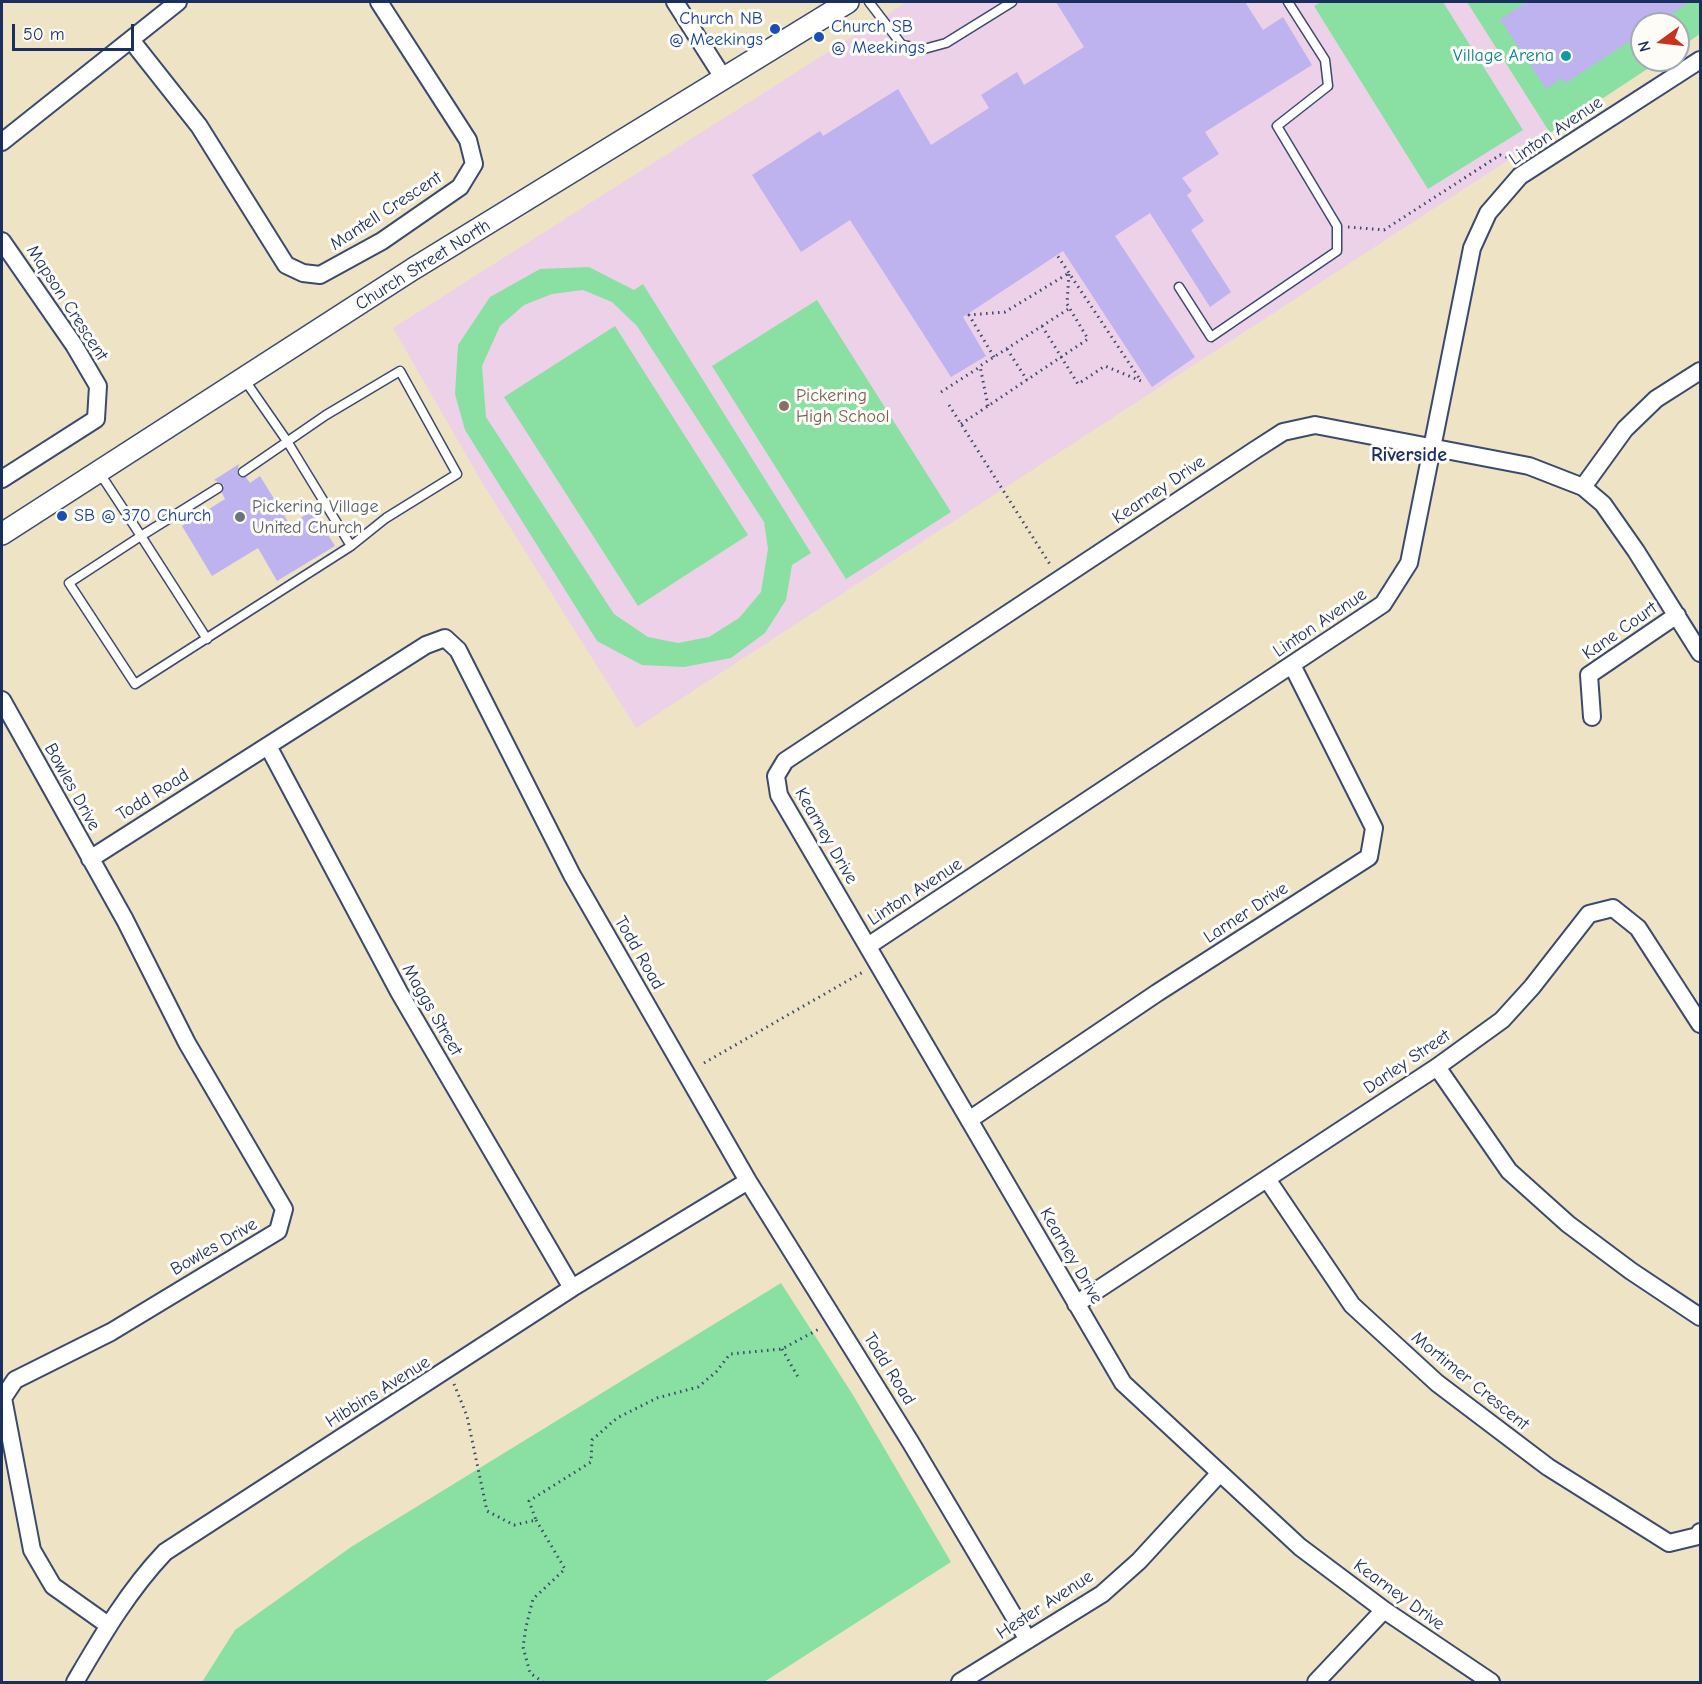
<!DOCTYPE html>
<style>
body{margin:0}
#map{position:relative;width:1702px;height:1684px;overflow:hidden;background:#efe3c5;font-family:"Comic Neue",sans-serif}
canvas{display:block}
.frame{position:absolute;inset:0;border:3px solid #1b2f5e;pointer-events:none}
.north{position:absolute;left:1630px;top:12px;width:60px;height:60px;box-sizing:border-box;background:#fdfcf7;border:2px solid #a3aaba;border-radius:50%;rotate:255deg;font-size:16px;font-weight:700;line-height:24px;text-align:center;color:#1b2f5e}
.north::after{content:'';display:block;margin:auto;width:21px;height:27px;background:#c8321e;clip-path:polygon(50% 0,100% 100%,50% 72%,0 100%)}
.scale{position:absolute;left:12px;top:24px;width:122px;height:27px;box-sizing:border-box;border:3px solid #1b2f5e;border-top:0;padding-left:8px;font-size:18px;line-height:21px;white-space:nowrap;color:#1b2f5e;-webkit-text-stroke:4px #fdfcf7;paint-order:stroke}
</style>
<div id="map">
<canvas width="1702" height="1684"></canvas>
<div class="frame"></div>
<div class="north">N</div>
<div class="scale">50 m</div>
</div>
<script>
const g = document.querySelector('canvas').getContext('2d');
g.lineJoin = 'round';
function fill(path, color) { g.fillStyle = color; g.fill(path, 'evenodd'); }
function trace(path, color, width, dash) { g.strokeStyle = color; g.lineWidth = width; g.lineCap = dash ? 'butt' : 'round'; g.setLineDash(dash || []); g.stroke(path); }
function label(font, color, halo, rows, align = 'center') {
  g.font = font + ' "Comic Neue",sans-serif'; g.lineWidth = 6; g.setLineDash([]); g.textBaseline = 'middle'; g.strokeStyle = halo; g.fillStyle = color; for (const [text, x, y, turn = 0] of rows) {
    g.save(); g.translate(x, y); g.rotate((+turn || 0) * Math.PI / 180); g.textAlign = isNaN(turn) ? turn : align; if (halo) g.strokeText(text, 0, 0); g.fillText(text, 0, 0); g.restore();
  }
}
fill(new Path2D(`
 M907,2H1467L1550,133L636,728L483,484L393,328Z`), '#ecd1e9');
fill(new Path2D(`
 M1321,2H1443L1523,130L1428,189L1314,6Z
 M1467,2H1700V34L1678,49V24H1642V60H1661L1550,133Z
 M589,267L634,290L643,284L811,553L792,565L786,600L765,633L731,658L684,667L642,665L597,641L465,430L455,394L458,345L490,297L540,269ZM583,290L612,302L637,326L764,522L768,549L761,592L739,618L709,637L678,643L648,637L614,614L486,417L482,366L500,326L524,305L552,294Z
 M817,300L951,512L846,579L712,366Z
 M615,326L748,535L638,606L504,397Z
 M781,1283L853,1395L951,1562L764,1682H202L235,1630L351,1547Z`), '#8ae0a3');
fill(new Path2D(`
 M1056,2H1245L1263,30L1283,17L1312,65L1205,132L1219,154L1182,178L1192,191L1187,195L1204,221L1191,230L1231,292L1210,307L1150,213L1115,236L1195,357L1152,387L1063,251L963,317L986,356L951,377L850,220L801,252L752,175L820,131L823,136L898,89L931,145L989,108L981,95L1017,72L1024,85L1084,47Z
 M1527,2H1690L1656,24H1642V33L1566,83L1562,78L1546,89L1500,19Z
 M239,464L237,473L240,477H246L250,483L260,476L290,525L313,510L335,546L277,581L258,548L212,576L182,526L225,499L222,493L224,485L214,480Z`), '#beb3ef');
const service = new Path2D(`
 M869,2L902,45L924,49L946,43L1012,2
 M1179,287L1211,337L1337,251V226L1277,126L1328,86L1325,60L1288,2
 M99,472L141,536L69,583L135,684L351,546L287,441L244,379
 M243,472L326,415L400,371L457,474L386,518L351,546
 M207,639L141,536L218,488`);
const minor = new Path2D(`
 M675,2L724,79
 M131,40L199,126L286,265L303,273L320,275L382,241L460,187L474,164L468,140L379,2
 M2,142L178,2
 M2,241L74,345L98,386L96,419L2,479
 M1583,487L1625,429L1656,399L1700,371
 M2,700L125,920L187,1043L284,1209L278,1231L111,1332L15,1380L3,1398L32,1550L53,1586L108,1625
 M1592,717L1589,675L1677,615
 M268,746L399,992L572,1288
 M90,859L426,645L445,638L458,650L572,875L748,1181L911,1443L1028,1640
 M868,946L1383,604L1409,563L1472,248L1488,213L1520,176L1700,60
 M1437,1067L1509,1171L1568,1224L1631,1271L1700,1317
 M969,1120L1157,993L1369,857L1374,828L1292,665
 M1267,1179L1352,1305L1437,1383L1548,1467L1669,1543L1698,1536L1700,1532
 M1076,1304L1437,1067L1502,1020L1532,987L1589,914L1613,908L1638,928L1700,1024
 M75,1682C102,1636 128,1591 165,1552L572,1288L748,1181
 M960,1682L1102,1594L1139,1561L1219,1474
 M1316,1682L1384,1610
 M1491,1682L1384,1610L1300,1547L1123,1383L779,795L776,776L785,761L1255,450L1283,432L1315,425L1529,466L1583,487L1603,504L1636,551L1700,653`);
const tertiary = new Path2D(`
 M2,534L413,269L848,2`);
trace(service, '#3b4a6d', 11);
trace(minor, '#3b4a6d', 20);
trace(tertiary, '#3b4a6d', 24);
trace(new Path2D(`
 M1348,227L1384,230L1500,155L1516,160
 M1042,326L1078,384L1105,366L1141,381L1057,255
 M1007,349L1027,380
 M994,357L969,315L1005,312L1069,273
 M941,392L980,367
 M949,405L1051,566
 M988,406L980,366L1070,308
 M961,424L1088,339L1067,304L1069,274
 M704,1063L863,972
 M782,1349L798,1377
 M454,1384L467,1416L487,1511L514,1525L536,1520L529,1501L591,1462L592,1440L617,1418L657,1398L698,1387L716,1372L730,1354L782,1349L819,1329
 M536,1520L565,1569L533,1599L526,1627L523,1647L530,1673L543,1682`), '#3b4a6d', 3, [1.5, 4.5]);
trace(service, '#fff', 8);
trace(minor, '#fff', 16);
trace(tertiary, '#fff', 21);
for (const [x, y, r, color] of [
 [775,29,6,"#1a4fb4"],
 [819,37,6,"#1a4fb4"],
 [1566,56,6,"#0f9aa8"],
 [784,406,6,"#8d6e63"],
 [62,516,6,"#1a4fb4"],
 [240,517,6,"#6b7280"]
]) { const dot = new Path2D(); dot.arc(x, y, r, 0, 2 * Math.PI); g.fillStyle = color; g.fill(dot); trace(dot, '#fdfcf7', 2); }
label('18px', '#164399', '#fdfcf7', [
 ["Church NB",763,19,"right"],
 ["@ Meekings",763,40,"right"],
 ["Church SB",831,27],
 ["@ Meekings",831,48],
 ["SB @ 370 Church",74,516]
], 'left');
label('18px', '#0d838f', '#fdfcf7', [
 ["Village Arena",1554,56]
], 'right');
label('18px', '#1b2f5e', '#fdfcf7', [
 ["Linton Avenue",1556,131,-34],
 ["Mantell Crescent",386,211,-33],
 ["Church Street North",423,265,-32],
 ["Mapson Crescent",67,303,57],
 ["Kearney Drive",1159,490,-34],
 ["Linton Avenue",1320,623,-34],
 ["Kane Court",1620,631,-35],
 ["Bowles Drive",72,787,61],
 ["Todd Road",153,795,-32],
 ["Kearney Drive",826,836,60],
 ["Linton Avenue",915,892,-33],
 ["Larner Drive",1246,913,-33],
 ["Todd Road",639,953,60],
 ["Maggs Street",432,1010,60],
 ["Darley Street",1407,1062,-34],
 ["Bowles Drive",214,1247,-30],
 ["Kearney Drive",1071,1256,60],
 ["Todd Road",889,1369,58],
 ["Mortimer Crescent",1470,1381,39],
 ["Hibbins Avenue",378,1392,-32],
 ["Kearney Drive",1399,1595,36],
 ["Hester Avenue",1045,1605,-33]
]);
label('18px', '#785e54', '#fdfcf7', [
 ["Pickering",796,396],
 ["High School",796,417]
], 'left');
label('18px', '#5b616d', '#fdfcf7', [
 ["Pickering Village",252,507],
 ["United Church",252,528]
], 'left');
label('bold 20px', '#1b2f5e', '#fdfcf7', [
 ["Riverside",1409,455]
]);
</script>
